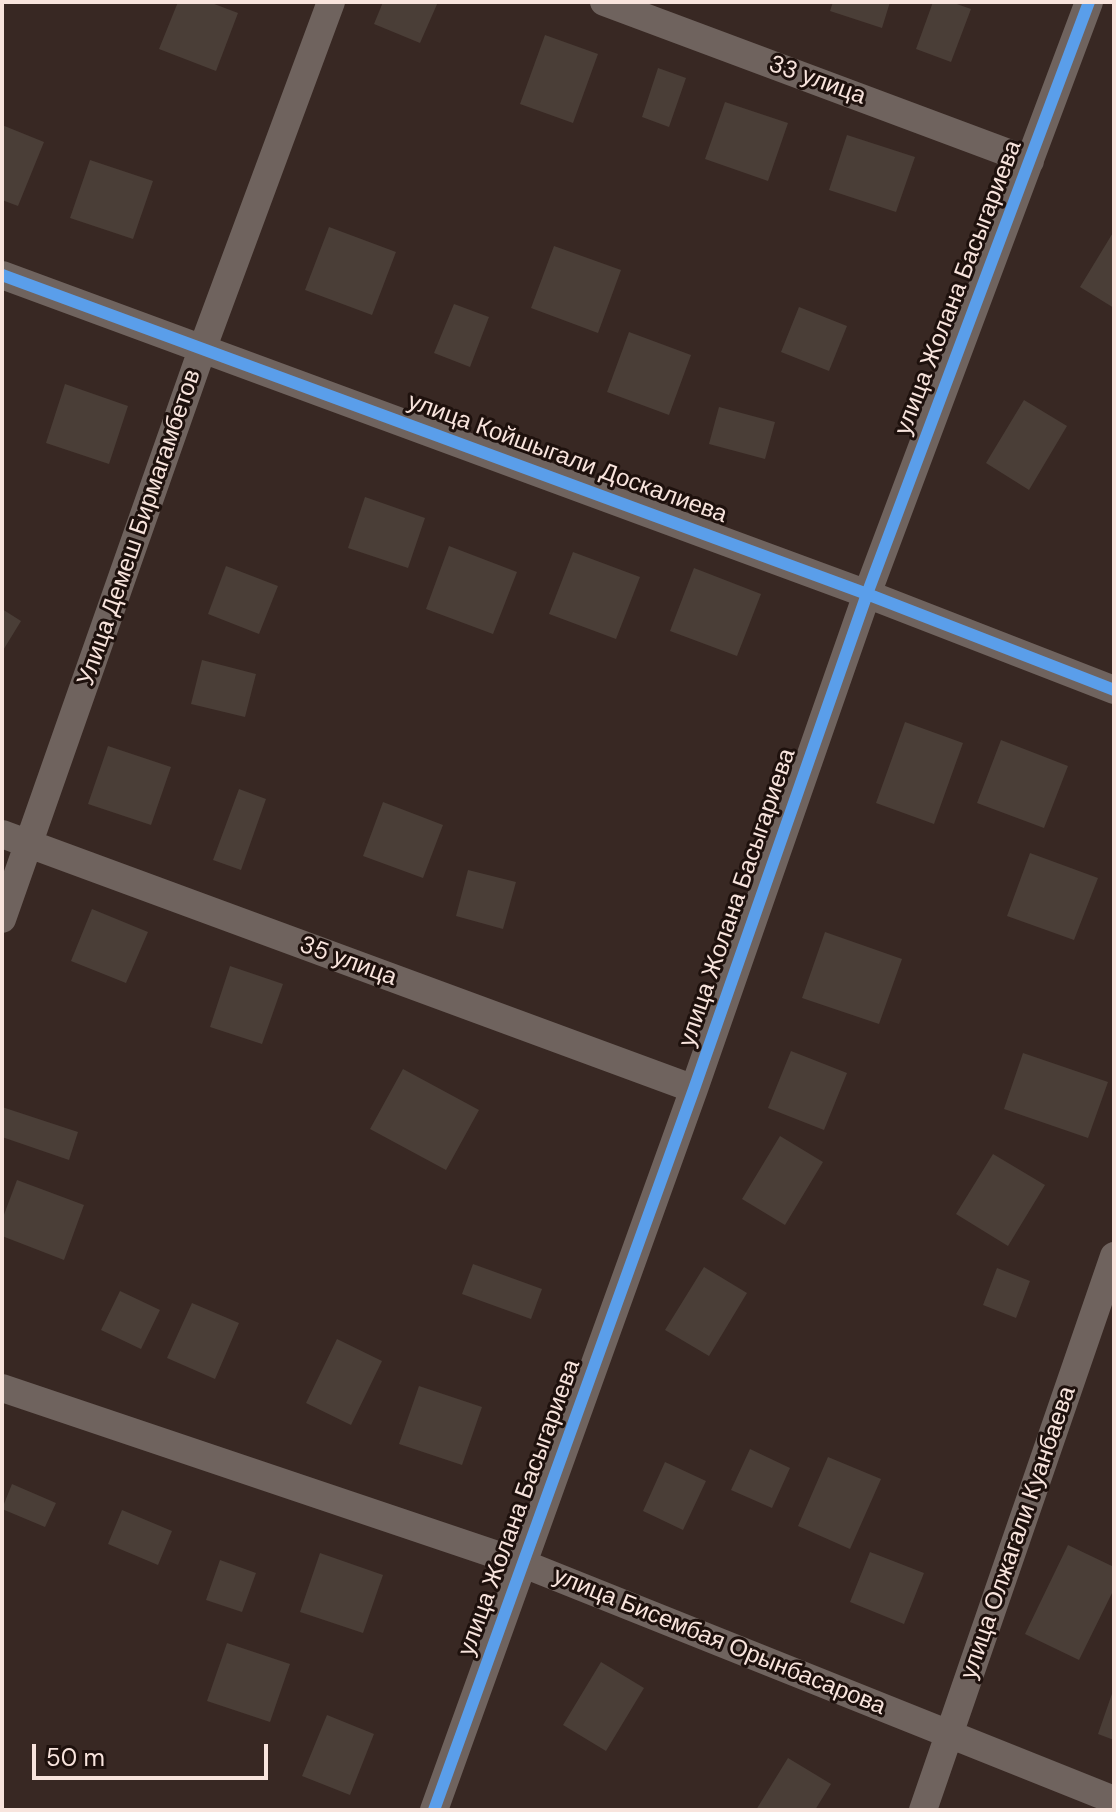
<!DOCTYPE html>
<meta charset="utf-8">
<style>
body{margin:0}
#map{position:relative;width:1116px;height:1812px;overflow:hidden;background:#382823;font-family:"DM Sans",sans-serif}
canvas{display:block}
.frame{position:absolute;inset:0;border:4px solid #f8e4dd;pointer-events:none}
.scale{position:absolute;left:32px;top:1744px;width:236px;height:36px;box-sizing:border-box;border:4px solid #f8e4dd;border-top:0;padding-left:10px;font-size:24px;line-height:28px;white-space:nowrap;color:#f8e4dd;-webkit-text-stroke:6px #1e110d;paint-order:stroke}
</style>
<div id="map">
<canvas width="1116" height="1812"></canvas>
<div class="frame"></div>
<div class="scale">50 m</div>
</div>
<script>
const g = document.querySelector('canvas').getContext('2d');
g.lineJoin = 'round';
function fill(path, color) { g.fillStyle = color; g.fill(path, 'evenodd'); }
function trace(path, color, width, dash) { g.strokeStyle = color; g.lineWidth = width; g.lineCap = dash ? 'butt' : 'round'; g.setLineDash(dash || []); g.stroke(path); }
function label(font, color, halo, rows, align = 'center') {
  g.font = font + ' "DM Sans",sans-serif'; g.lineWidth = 6; g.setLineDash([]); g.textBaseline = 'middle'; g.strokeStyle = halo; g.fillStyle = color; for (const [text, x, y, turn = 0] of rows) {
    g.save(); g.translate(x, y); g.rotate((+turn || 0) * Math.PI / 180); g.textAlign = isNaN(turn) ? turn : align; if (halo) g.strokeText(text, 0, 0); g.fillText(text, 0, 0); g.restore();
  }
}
fill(new Path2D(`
 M178,2H209L238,13L216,71L159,49Z
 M383,2H438L420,43L374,24Z
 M833,2H890L882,28L830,11Z
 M933,2H951L971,9L951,62L916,49Z
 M545,35L598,54L573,123L520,104Z
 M658,68L686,78L669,127L642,117Z
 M725,102L788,123L768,181L705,159Z
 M2,125L44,142L18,206L2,200Z
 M847,135L915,157L896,212L829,190Z
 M90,160L153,181L133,239L70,218Z
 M329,227L396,252L372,315L305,290Z
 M1114,231V308L1080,287Z
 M554,246L621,270L598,333L531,308Z
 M454,304L489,317L470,367L434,353Z
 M799,307L847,326L829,371L781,352Z
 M629,332L691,355L669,415L607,392Z
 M65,384L128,406L109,464L46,443Z
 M1024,400L1067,426L1029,490L986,463Z
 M719,407L775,422L765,459L709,444Z
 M365,497L425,518L408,568L348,548Z
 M449,546L517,572L493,634L426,609Z
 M573,552L640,577L616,639L549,614Z
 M226,566L278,586L259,634L208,614Z
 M694,568L761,594L737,656L670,631Z
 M2,609L21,621L2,652Z
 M202,660L256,674L245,717L191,704Z
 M905,722L963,743L934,824L876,803Z
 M1001,740L1068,766L1044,828L977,803Z
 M108,746L171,767L151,825L88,804Z
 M239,789L266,799L241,870L213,860Z
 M383,802L443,825L423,878L363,856Z
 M1030,853L1098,878L1074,940L1007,916Z
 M468,870L516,882L503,929L456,916Z
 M92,909L148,932L126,983L71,961Z
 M825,932L902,959L879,1024L802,998Z
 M230,966L283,984L262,1044L210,1027Z
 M791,1051L847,1073L824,1130L768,1108Z
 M1023,1053L1108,1082L1088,1138L1004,1109Z
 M403,1069L479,1110L446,1170L370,1129Z
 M2,1107L78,1132L69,1160L2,1137Z
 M780,1136L823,1162L785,1225L742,1199Z
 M993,1154L1045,1185L1008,1246L956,1214Z
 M17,1180L84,1205L64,1260L2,1236V1220Z
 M473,1264L542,1289L531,1319L462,1294Z
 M704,1267L747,1293L709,1356L665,1330Z
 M997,1268L1030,1281L1016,1318L983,1305Z
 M120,1291L160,1310L141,1349L101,1330Z
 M192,1303L239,1323L215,1379L167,1358Z
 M337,1339L382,1361L351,1425L306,1403Z
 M419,1386L482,1407L462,1465L399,1444Z
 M750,1449L790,1468L772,1508L731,1490Z
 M828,1457L881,1479L850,1549L798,1526Z
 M665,1462L706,1481L683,1530L643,1511Z
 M12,1484L56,1503L45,1527L2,1509Z
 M122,1510L172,1531L158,1565L108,1544Z
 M1068,1545L1114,1567V1589L1079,1660L1025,1634Z
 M870,1552L924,1573L904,1624L850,1602Z
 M320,1553L383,1575L363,1633L300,1612Z
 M220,1560L256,1573L242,1612L206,1600Z
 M227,1643L290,1664L270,1722L207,1701Z
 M601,1662L644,1688L606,1751L563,1725Z
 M1114,1688V1740L1098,1734Z
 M327,1715L374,1734L350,1795L302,1776Z
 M788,1758L831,1784L815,1810H756Z`), '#4a3e37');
trace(new Path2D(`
 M604,2L1030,161
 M2,275L867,594L1114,690
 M2,834L694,1089
 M2,919L203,347L331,2
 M2,1388L524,1564L1114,1800
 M434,1810L694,1089L867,594L1089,2
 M923,1810L1114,1256`), '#6f635e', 28);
trace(new Path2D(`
 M2,275L867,594L1114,690
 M434,1810L694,1089L867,594L1089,2`), '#5a9eea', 12);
label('24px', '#f8e4dd', '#1e110d', [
 ["33 улица",817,81,20],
 ["улица Жолана Басыгариева",959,288,-69],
 ["улица Койшыгали Доскалиева",567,459,20],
 ["Улица Демеш Бирмагамбетов",140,528,-71],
 ["улица Жолана Басыгариева",738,898,-71],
 ["35 улица",348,962,20],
 ["улица Жолана Басыгариева",520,1508,-70],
 ["улица Олжагали Куанбаева",1019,1533,-71],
 ["улица Бисембая Орынбасарова",719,1642,22]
]);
</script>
